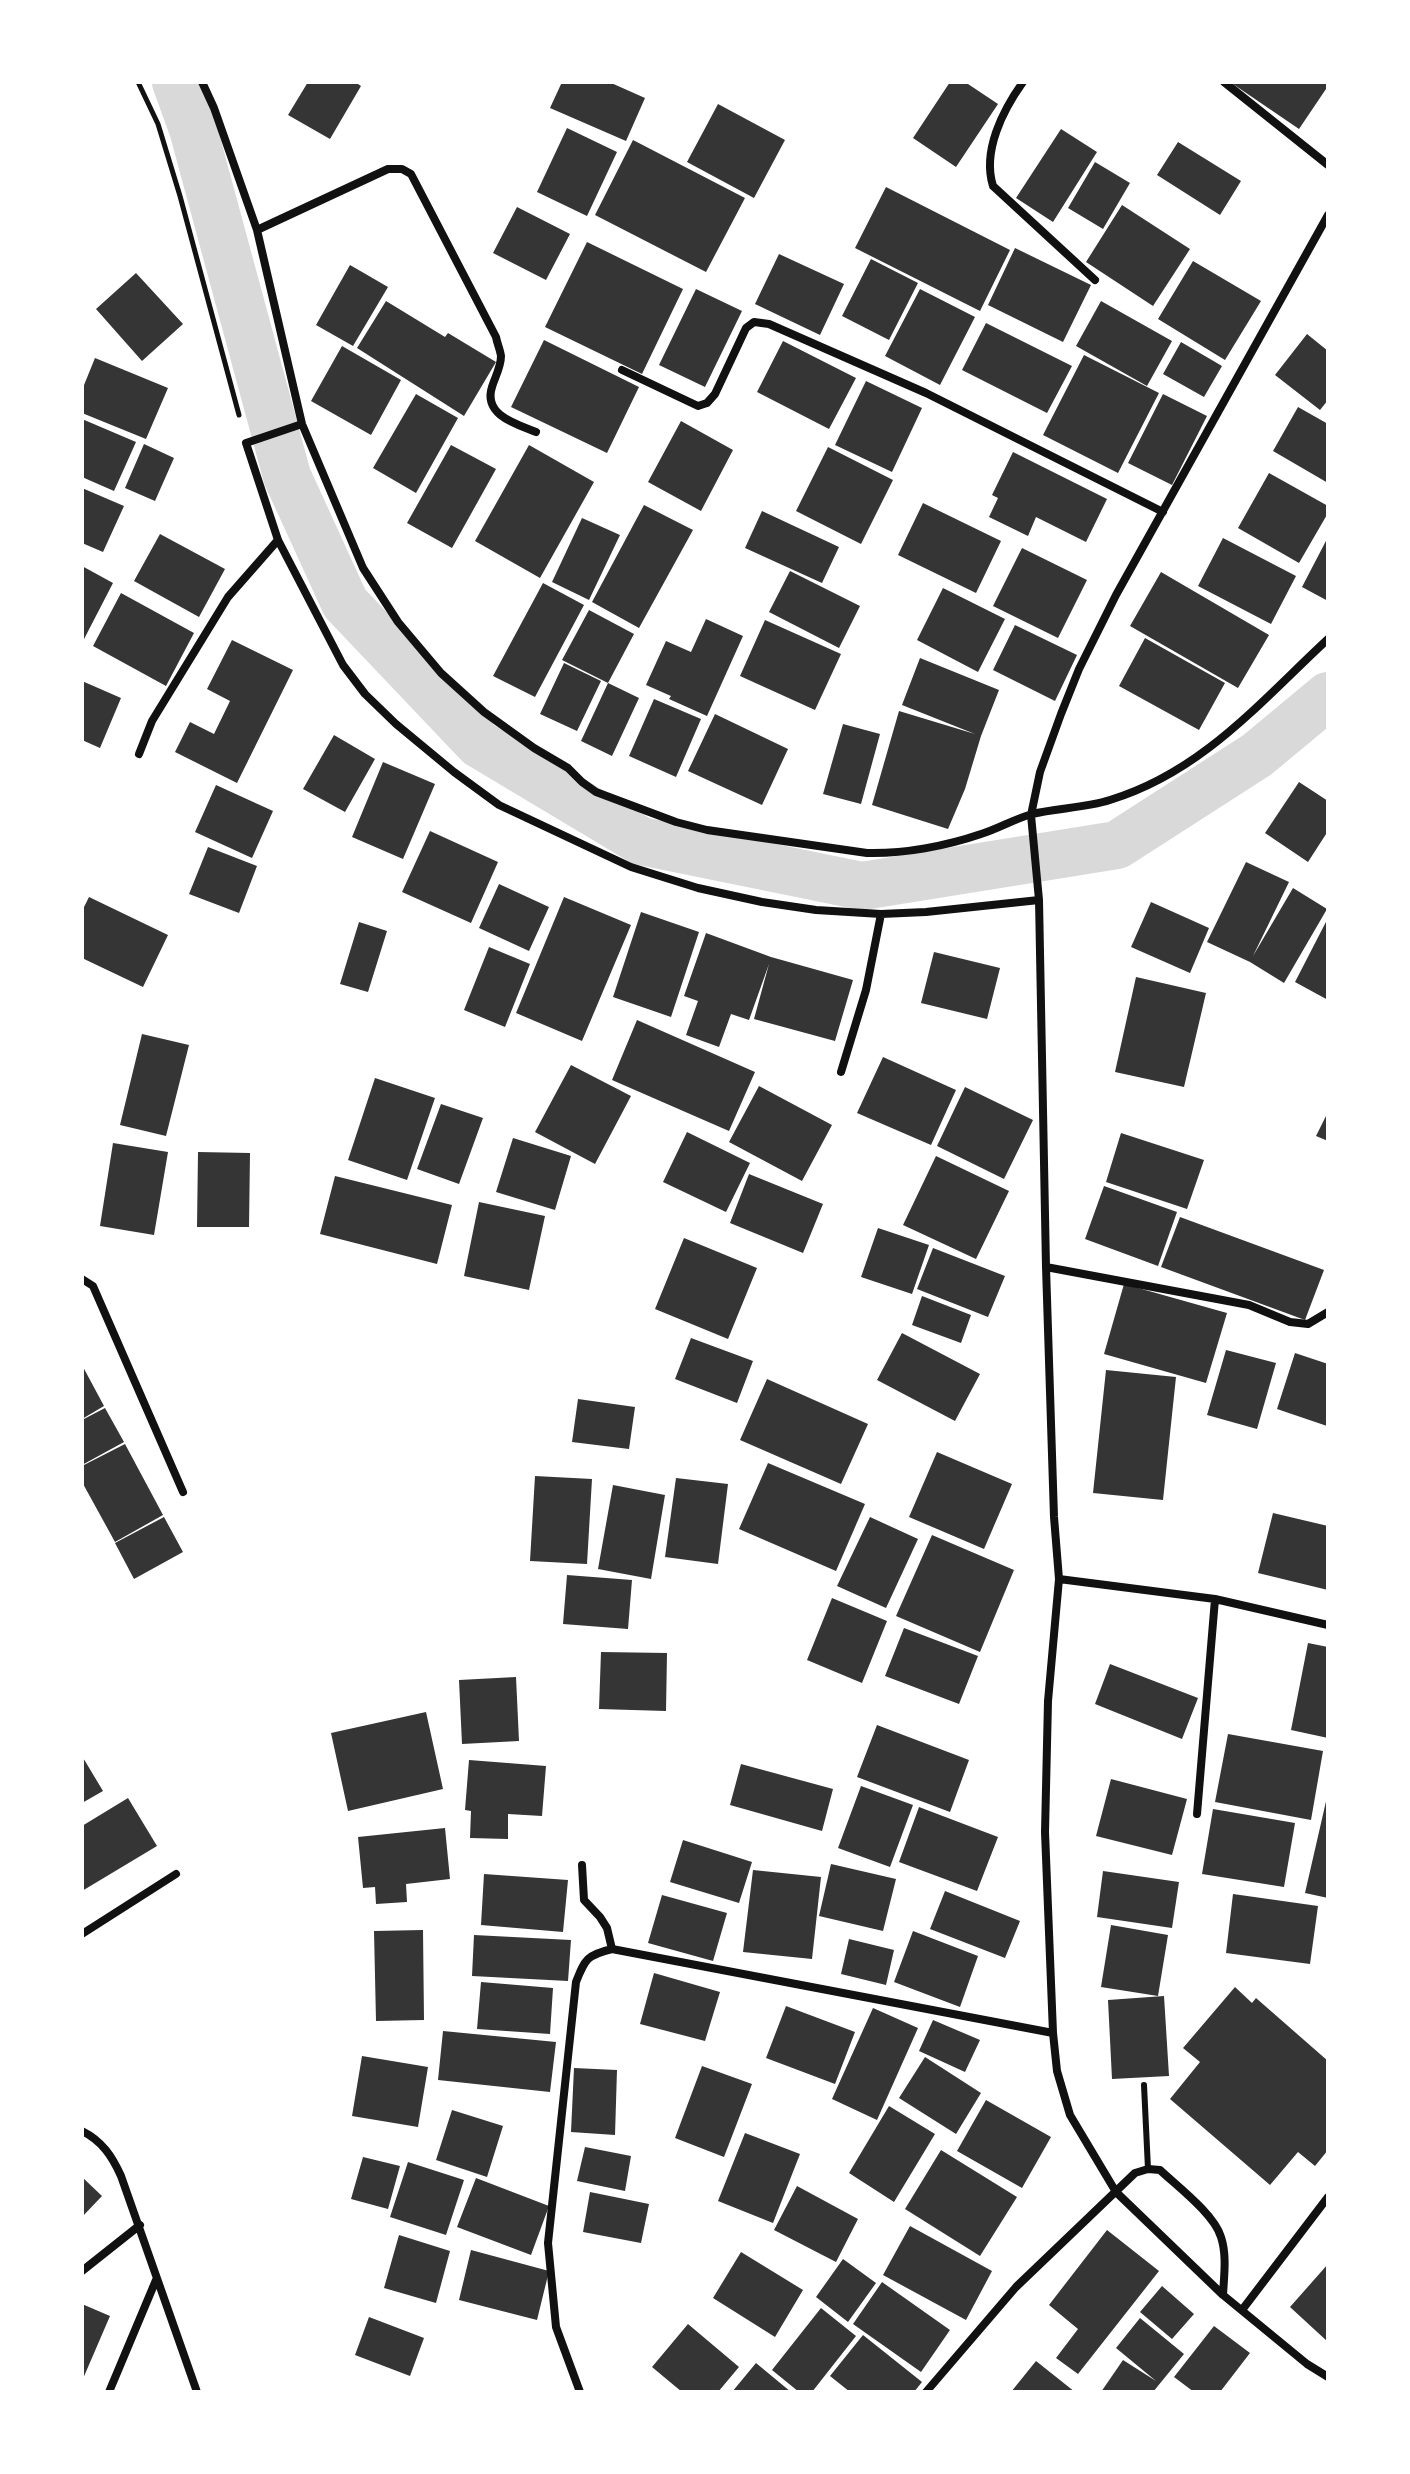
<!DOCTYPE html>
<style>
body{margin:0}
#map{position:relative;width:1410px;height:2474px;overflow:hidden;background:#fff;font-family:Cabin,sans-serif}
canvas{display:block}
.frame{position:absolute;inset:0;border:84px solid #fff;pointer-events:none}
</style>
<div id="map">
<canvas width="1410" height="2474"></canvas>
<div class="frame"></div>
</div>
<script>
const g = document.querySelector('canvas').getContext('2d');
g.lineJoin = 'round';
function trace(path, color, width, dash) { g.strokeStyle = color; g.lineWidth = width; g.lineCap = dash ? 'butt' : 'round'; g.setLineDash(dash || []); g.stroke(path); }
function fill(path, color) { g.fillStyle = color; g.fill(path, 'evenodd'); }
trace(new Path2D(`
 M176,82L193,129L287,476L345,603L479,744L641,841L862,886L1117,845L1257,755L1328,696`), '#d9d9d9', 48);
fill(new Path2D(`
 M308,82H355L361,86L330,139L288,115Z
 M562,82H609L645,98L626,141L550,108Z
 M950,82H965L998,104L956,167L913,138Z
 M1230,82H1328V86L1299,129Z
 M718,104L785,140L754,198L687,162Z
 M567,128L617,152L587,216L537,192Z
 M1061,129L1097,152L1053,222L1016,198Z
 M633,140L745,198L706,272L595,215Z
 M1178,142L1241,181L1220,215L1157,175Z
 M1095,162L1130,183L1103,229L1068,208Z
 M886,187L1010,250L980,311L855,248Z
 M1122,205L1190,249L1153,306L1086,262Z
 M517,207L570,234L546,280L493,253Z
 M587,242L683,289L642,374L545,327Z
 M1015,248L1091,285L1063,342L988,305Z
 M779,254L844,284L820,335L755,304Z
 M871,259L918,283L889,340L842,316Z
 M1193,261L1261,301L1225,360L1158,319Z
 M350,265L388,287L353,346L316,325Z
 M136,273L183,324L142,361L96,309Z
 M696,289L742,311L705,387L659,365Z
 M920,289L975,317L940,385L885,356Z
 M386,301L445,337L448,333L496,362L464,416L357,348Z
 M1101,301L1172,341L1147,386L1076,346Z
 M986,323L1072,366L1047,413L962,370Z
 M1307,334L1328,351V400L1320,410L1275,375Z
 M544,340L639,387L607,453L511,407Z
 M783,341L856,378L829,429L757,392Z
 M1181,342L1222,366L1204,397L1163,374Z
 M342,346L401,380L371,435L311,401Z
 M1084,355L1159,393L1118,473L1043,435Z
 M95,358L168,388L146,439L82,413V390Z
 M866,381L922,408L892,472L835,445Z
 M416,394L458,418L416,493L373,468Z
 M1163,394L1207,416L1172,485L1128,463Z
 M1298,407L1328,424V483L1273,451Z
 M82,419L136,442L114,491L82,477Z
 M681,421L733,450L701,511L648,482Z
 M144,444L174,458L155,501L125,488Z
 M451,445L496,469L452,548L407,523Z
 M529,445L594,482L540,578L475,541Z
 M828,447L893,480L861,544L796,511Z
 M1013,452L1107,499L1086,542L1036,517L1028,536L989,517L998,498L992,495Z
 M1269,473L1328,506V513L1299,563L1238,528Z
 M82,488L124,506L103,552L82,543Z
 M923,503L1001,541L976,593L898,555Z
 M644,505L693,530L639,628L592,602Z
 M762,511L839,547L822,583L745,548Z
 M582,518L620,535L589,600L552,582Z
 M160,534L225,569L199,617L134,581Z
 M1328,537V601L1302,587Z
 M1223,538L1296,576L1271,624L1198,586Z
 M1022,548L1087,580L1058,638L993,606Z
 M82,566L113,583L82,643Z
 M790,571L860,606L839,648L769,612Z
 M1161,572L1269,635L1238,688L1130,626Z
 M543,583L584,605L535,697L493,676Z
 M943,588L1005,619L978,672L917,640Z
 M121,593L194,633L166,686L93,646Z
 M589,610L634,634L608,683L562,660Z
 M706,619L743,636L707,716L669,699L671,696L646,685L666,641L691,652Z
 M765,620L841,654L815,710L740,676Z
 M1015,625L1077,655L1055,701L993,670Z
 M1145,638L1225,683L1199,730L1119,686Z
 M232,640L293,670L237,783L175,752L190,722L214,734L230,701L207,689Z
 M920,658L999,690L981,736L965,789L948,829L872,805L899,711L975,734L902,705Z
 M564,663L601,681L577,731L540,714Z
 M82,681L121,698L100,748L82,740Z
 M608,683L639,698L612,756L581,741Z
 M654,699L701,719L676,777L629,756Z
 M715,714L788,749L762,805L688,771Z
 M843,724L880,734L861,804L823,794Z
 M334,735L375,759L345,812L303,789Z
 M383,762L435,784L403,859L352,837Z
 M1299,782L1328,801V831L1308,862L1265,833Z
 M216,785L273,811L252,858L195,832Z
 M430,831L498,862L471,923L402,892Z
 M208,847L257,866L239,913L189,894Z
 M1246,862L1289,882L1253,956L1293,888L1327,909L1284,983L1250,962L1207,942Z
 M499,884L549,907L529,951L479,928Z
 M89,897L168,935L143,987L82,958V911Z
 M564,897L631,925L582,1041L516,1013Z
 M1151,902L1209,928L1190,973L1131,947Z
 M641,912L699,932L671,1017L613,997Z
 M1328,918V1000L1295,982Z
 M359,922L387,931L368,992L340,984Z
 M706,933L771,957L853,980L835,1041L754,1019L769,964L749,1020L731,1014L719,1047L686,1035L698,1001L684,996Z
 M489,947L530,964L505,1027L464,1010Z
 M934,952L1000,968L987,1019L921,1003Z
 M1136,977L1206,993L1184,1087L1115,1072Z
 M637,1020L755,1072L729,1131L612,1080Z
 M142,1034L189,1045L166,1136L120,1125Z
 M883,1057L956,1090L931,1145L857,1113Z
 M571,1065L631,1096L595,1164L535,1132Z
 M375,1078L435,1098L407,1180L348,1160Z
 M759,1086L832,1125L802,1181L729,1142Z
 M965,1087L1033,1120L1004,1179L937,1146Z
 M441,1104L483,1118L459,1184L417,1169Z
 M1328,1112V1141L1316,1136Z
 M687,1132L750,1163L726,1212L663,1182Z
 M1121,1133L1204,1160L1187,1209L1106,1182Z
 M513,1138L571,1156L555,1210L496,1192Z
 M113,1143L168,1152L154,1235L100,1226Z
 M198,1152L250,1153L249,1227H197Z
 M936,1156L1009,1191L976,1259L903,1225Z
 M749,1174L823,1204L803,1253L730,1223Z
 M335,1176L452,1205L437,1264L320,1234Z
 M1104,1186L1177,1212L1158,1266L1085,1239Z
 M479,1202L545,1216L529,1290L464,1276Z
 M1180,1217L1324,1270L1305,1320L1161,1267Z
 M878,1228L929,1245L912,1294L861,1277Z
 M684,1238L757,1268L728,1339L655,1309Z
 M933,1248L1005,1276L988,1317L917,1289Z
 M1124,1284L1227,1313L1206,1383L1104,1354Z
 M922,1296L971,1315L961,1343L912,1325Z
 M902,1333L980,1374L955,1421L877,1380Z
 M691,1338L753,1361L737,1403L675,1379Z
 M1226,1350L1276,1363L1257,1429L1207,1415Z
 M1295,1353L1328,1364L1327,1426L1277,1409Z
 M82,1365L104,1406L82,1419Z
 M1106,1370L1176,1377L1163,1500L1093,1493Z
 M767,1379L868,1424L841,1484L740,1440Z
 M578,1399L635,1407L629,1449L572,1442Z
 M105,1408L124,1442L82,1465V1420Z
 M125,1444L163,1515L115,1542L82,1482V1466Z
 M937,1452L1012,1484L984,1549L909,1517Z
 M768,1463L865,1504L836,1571L739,1529Z
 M535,1476L592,1479L587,1564L530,1561Z
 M676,1478L728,1484L718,1564L665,1557Z
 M613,1485L665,1495L651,1579L598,1569Z
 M1273,1513L1328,1526V1590L1258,1573Z
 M164,1517L183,1552L134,1579L115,1543Z
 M870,1517L918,1539L886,1608L837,1586Z
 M932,1535L1014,1570L980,1652L896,1616Z
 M567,1575L632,1580L628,1629L563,1624Z
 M832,1598L887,1621L862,1683L807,1660Z
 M904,1628L978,1656L959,1704L885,1676Z
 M1308,1643L1328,1647V1738L1291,1730Z
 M601,1652L667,1653L666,1711L599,1709Z
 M1110,1664L1198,1698L1182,1739L1095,1704Z
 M516,1677L519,1741L462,1744L459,1680Z
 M426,1712L443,1789L348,1811L331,1733Z
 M877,1725L969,1760L950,1812L857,1777Z
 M1228,1734L1323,1751L1311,1820L1215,1802Z
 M82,1756L103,1791L82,1803Z
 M469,1760L546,1766L542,1816L508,1814V1839L470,1838L471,1811L465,1810Z
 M741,1764L833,1789L822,1831L730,1805Z
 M1111,1779L1187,1799L1172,1855L1096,1836Z
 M861,1786L913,1805L890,1867L838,1848Z
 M1327,1797H1328V1898L1305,1893Z
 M128,1798L157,1846L82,1891V1826Z
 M919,1807L998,1837L977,1891L899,1862Z
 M1213,1809L1295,1823L1284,1887L1202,1874Z
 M445,1828L450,1879L406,1884L407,1902L376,1904L375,1887L363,1888L358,1837Z
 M683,1840L752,1862L739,1903L670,1882Z
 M831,1864L896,1879L883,1931L819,1916Z
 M753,1870L821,1877L812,1959L743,1952Z
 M1103,1871L1179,1882L1172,1928L1097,1917Z
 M484,1874L568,1880L563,1932L481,1925Z
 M945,1891L1020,1921L1005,1958L930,1929Z
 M1233,1894L1318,1906L1310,1964L1226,1953Z
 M662,1895L727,1913L713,1961L648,1943Z
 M1111,1925L1168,1935L1158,1996L1101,1987Z
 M423,1930L424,2020L376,2021L374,1931Z
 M913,1931L978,1956L960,2007L894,1982Z
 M474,1935L571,1940L568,1981L472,1976Z
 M849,1939L894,1950L886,1985L841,1974Z
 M654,1973L720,1992L705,2041L640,2024Z
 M481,1982L553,1988L550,2034L477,2029Z
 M1235,1987L1252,2003L1256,1998L1328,2061V2150L1315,2166L1298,2152L1270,2185L1170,2099L1200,2062L1183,2048Z
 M1164,1996L1169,2076L1112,2079L1108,2000Z
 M786,2006L855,2032L835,2084L766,2058Z
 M873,2008L918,2028L877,2120L832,2099Z
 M933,2020L980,2040L965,2072L919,2051Z
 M443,2031L556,2042L550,2092L438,2080Z
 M362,2056L428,2067L418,2127L352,2116Z
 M925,2057L981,2093L956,2134L899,2098Z
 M702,2066L752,2084L724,2157L675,2138Z
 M574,2068L617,2070L615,2135L571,2132Z
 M986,2100L1051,2137L1022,2188L957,2151Z
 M889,2106L935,2134L894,2202L849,2173Z
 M452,2110L503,2126L487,2177L436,2160Z
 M745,2133L800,2154L773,2223L718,2201Z
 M585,2147L631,2156L625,2191L577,2181Z
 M941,2150L1017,2197L980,2256L905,2209Z
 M363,2157L400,2166L388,2209L351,2199Z
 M408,2162L464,2180L446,2235L390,2217Z
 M82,2177L102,2196L82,2217Z
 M476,2178L549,2206L531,2255L457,2227Z
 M797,2186L858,2219L836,2262L774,2230Z
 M590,2192L649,2204L641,2243L583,2232Z
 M910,2226L992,2271L966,2320L883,2275Z
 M1107,2230L1159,2271L1078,2374L1056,2358L1078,2329L1049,2305Z
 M399,2235L450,2251L436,2303L384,2288Z
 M471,2250L549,2271L537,2320L459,2300Z
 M741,2252L803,2290L775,2337L713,2298Z
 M843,2259L876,2283L848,2322L816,2297Z
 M1328,2264V2342L1290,2307Z
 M882,2282L950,2330L921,2372L853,2324Z
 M1162,2286L1194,2314L1172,2339L1140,2312Z
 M82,2304L110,2316L82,2381Z
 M821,2308L856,2336L812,2392H799L772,2370Z
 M369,2317L424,2338L410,2376L355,2355Z
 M1140,2318L1184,2354L1153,2392H1101L1123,2360L1156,2381L1116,2348Z
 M688,2324L739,2367L718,2392H682L652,2367Z
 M1214,2326L1250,2353L1220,2392H1194L1174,2377Z
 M863,2335L922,2382L914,2392H850L830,2376Z
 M1036,2361L1075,2392H1011Z
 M756,2363L791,2392H732Z`), '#353535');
trace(new Path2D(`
 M138,82L158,124L180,196L239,415`), '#111', 5);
trace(new Path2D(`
 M1144,2085L1148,2169`), '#111', 6);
trace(new Path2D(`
 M202,82L214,108L257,230L302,424L363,568L398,622L441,673L484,712L534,748L568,768L582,782L596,792L676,822L707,830L867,853C904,854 946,846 981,834C998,829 1014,819 1032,814C1057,808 1085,808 1110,800C1202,772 1260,702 1328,639
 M1023,82C1003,110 982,151 993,186L1095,280
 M1224,82L1328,165
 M1328,215L1116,595L1079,669L1061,714L1040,772L1031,815L1039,900L1046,1267L1054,1517L1059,1579L1048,1701L1045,1832L1053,2033L1057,2071L1070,2115L1116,2192L1223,2295L1307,2364L1328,2377
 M257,230L388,169H402L411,174L496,337C497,343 500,349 501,356C501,367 495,377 492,387C483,415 516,424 536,432
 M622,370L698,406L707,403L715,394L746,328L754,322L769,324L926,393L1163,512
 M302,424L246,443L278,540L343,665L365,694L396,724L454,772L499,805L631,867L698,888L762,902L816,910L881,914L926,912L1039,900
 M139,754L152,721L228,597L278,540
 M841,1072L866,990L881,914
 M1046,1267L1249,1305L1290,1322L1308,1324L1328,1312
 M82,1279L93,1286L183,1492
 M1059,1579L1215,1599L1328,1625
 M1197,1814L1215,1599
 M582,1865L584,1900L600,1917L607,1928L612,1949
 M82,1934L176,1874
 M82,2131C102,2141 112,2156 121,2176L197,2392
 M82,2271L140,2225
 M1242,2310L1328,2197
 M109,2392L156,2280
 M580,2392L556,2327L548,2243L576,1982C585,1959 587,1955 612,1949L1053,2033
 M926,2392L1016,2287L1135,2173L1148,2169L1160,2170C1178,2187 1214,2214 1221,2237C1227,2255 1224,2276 1223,2295`), '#111', 8);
</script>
